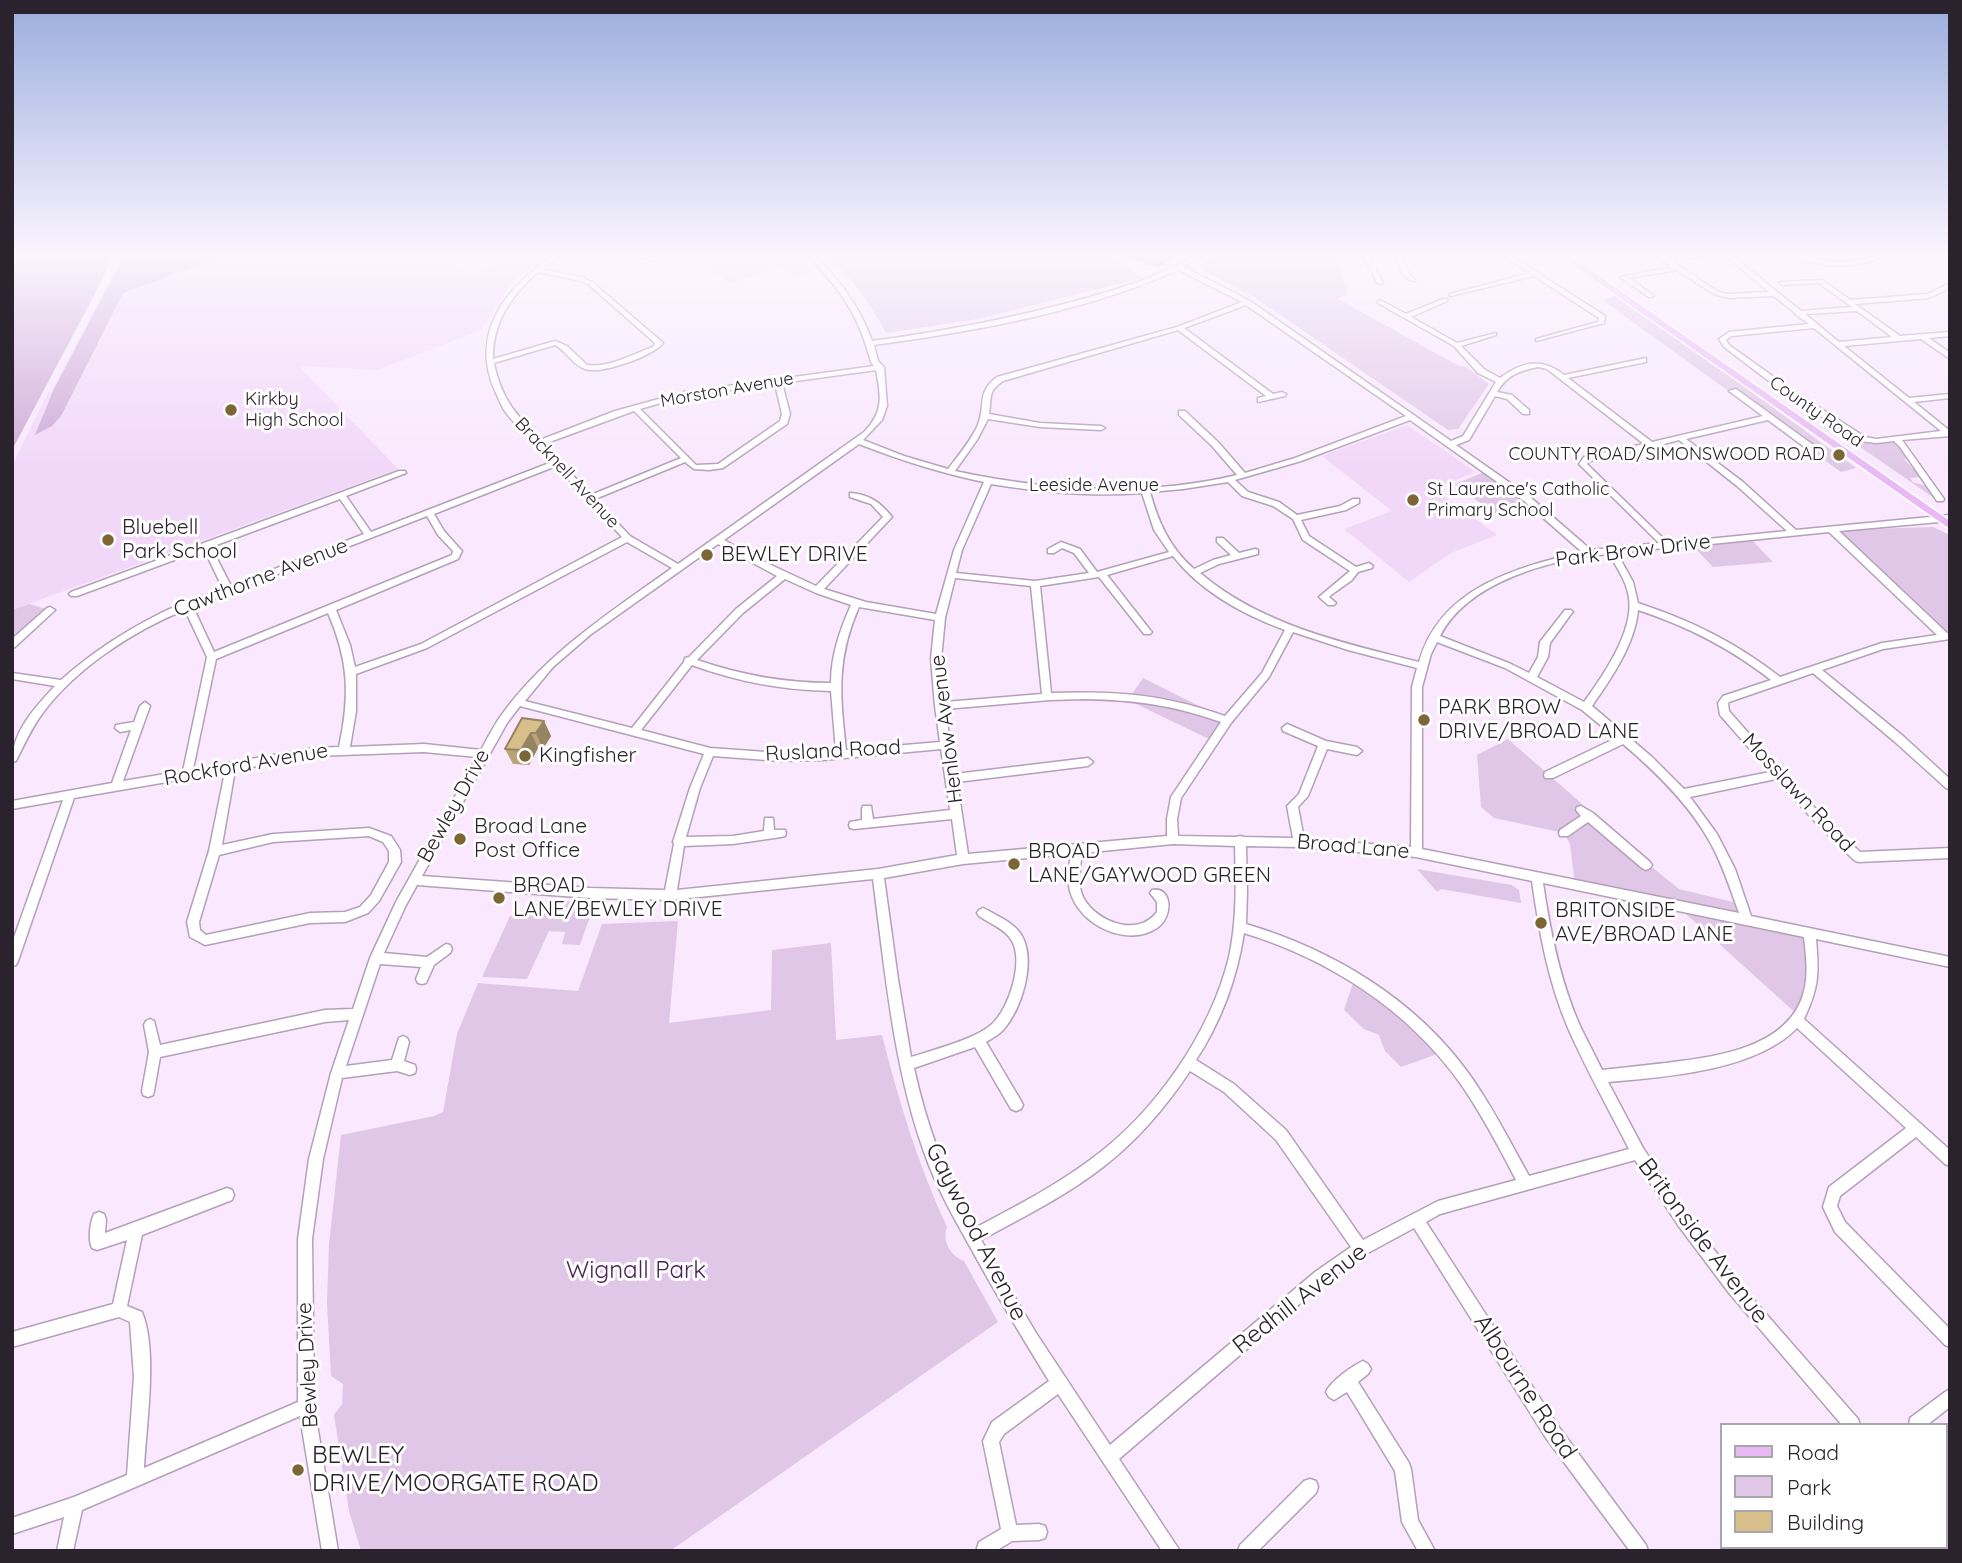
<!DOCTYPE html>
<style>
body{margin:0}
#map{position:relative;width:1962px;height:1563px;overflow:hidden;background:#f9e8fe;font-family:Quicksand,sans-serif}
canvas{display:block}
.frame{position:absolute;inset:0;border:14px solid #2a222c;pointer-events:none}
.legend{position:absolute;left:1720px;top:1423px;width:228px;height:126px;box-sizing:border-box;background:#fff;border:2px solid #aaa7ab;margin:0;padding:9px 12px;list-style:none;font-size:21px;color:#2a222c}
.legend li{display:flex;align-items:center;gap:14px;height:35px}
.legend b{width:35px;border:2px solid #aaa7ab}
</style>
<div id="map">
<canvas width="1962" height="1563"></canvas>
<div class="frame"></div>
<ul class="legend">
<li><b style="height:9px;background:#e8b9f5"></b>Road</li>
<li><b style="height:19px;background:#e0c7e7"></b>Park</li>
<li><b style="height:19px;background:#d7be8a"></b>Building</li>
</ul>
</div>
<script>
const g = document.querySelector('canvas').getContext('2d');
g.lineJoin = 'round';
function fill(path, color) { g.fillStyle = color; g.fill(path, 'evenodd'); }
function trace(path, color, width, dash) { g.strokeStyle = color; g.lineWidth = width; g.lineCap = dash ? 'butt' : 'round'; g.setLineDash(dash || []); g.stroke(path); }
function label(font, color, halo, rows, align = 'center') {
  g.font = font + ' Quicksand,sans-serif'; g.lineWidth = 6; g.setLineDash([]); g.textBaseline = 'middle'; g.strokeStyle = halo; g.fillStyle = color; for (const [text, x, y, turn = 0] of rows) {
    g.save(); g.translate(x, y); g.rotate((+turn || 0) * Math.PI / 180); g.textAlign = isNaN(turn) ? turn : align; if (halo) g.strokeText(text, 0, 0); g.fillText(text, 0, 0); g.restore();
  }
}
fill(new Path2D(`
 M134,253H439L470,274L519,254L537,261L509,286L481,330L378,370L299,366L398,469L12,610V466L48,392H51L121,258Z
 M692,253H795L815,272L795,277L780,267L730,284Z
 M1407,425L1473,470V473L1434,489L1497,535L1451,553L1409,582L1344,529L1392,511L1322,456Z`), '#f1d7f8');
fill(new Path2D(`
 M822,253H1109L1142,278L978,319L886,333C869,301 851,276 822,253Z
 M1219,253H1332L1340,267L1347,294L1338,299L1459,366H1465L1489,384L1458,429L1448,430L1254,297L1197,268Z
 M1619,295L1856,468L1841,472L1602,300Z
 M1824,422L1866,442L1896,443L1901,446L1909,458L1904,459L1921,477L1910,478L1913,482L1929,487L1937,500Z
 M1487,471L1527,499L1495,514L1515,529L1455,484Z
 M1933,527L1950,535V637L1832,530Z
 M1750,538L1773,562L1713,567L1691,544Z
 M29,604L50,610L12,643V610Z
 M1143,678L1227,720L1213,741L1128,700Z
 M1508,739L1581,803L1589,816L1679,889L1741,904L1746,919L1809,932L1814,980L1800,1017L1676,905L1575,885L1570,844L1564,833L1494,818L1481,807L1477,755Z
 M1417,869L1512,885L1519,890L1521,903L1441,889L1437,892Z
 M590,900L595,902L580,945L562,944L565,932L549,931L527,979L482,977L510,916L520,917L526,905Z
 M678,921L669,1023L771,1010L772,950L831,943L836,1040L882,1035C899,1102 918,1165 947,1227C942,1242 950,1255 964,1261L998,1322L670,1551H361L349,1511L334,1415L342,1404L343,1384L331,1376L327,1303L329,1244L341,1135L434,1116L443,1112L457,1034L478,983L578,991L602,924Z
 M1355,977L1443,1052L1401,1067L1385,1051L1379,1035L1364,1029L1344,1010Z`), '#e0c7e7');
fill(new Path2D(`
 M12,253H114L96,292L12,450Z
 M136,253H231L123,293L61,416L52,426L35,435L53,391L123,258Z`), '#cca9d6');
const minor = new Path2D(`
 M556,253H563L542,269L581,277L592,282L663,343C653,356 601,375 585,369C573,365 566,351 555,345L494,363C501,399 516,414 540,440L615,411L684,392L874,366L871,362C857,310 841,292 806,253H813C838,279 860,306 872,341C954,330 1035,314 1114,290C1131,284 1148,279 1164,271C1178,266 1193,253 1208,253L1184,267L1250,301L1451,441L1463,436L1496,382L1478,373L1454,346L1378,303V301H1382L1406,314L1443,299H1447V301L1411,317L1457,343L1496,333V335L1461,346L1484,369L1500,378C1522,362 1541,357 1564,375L1646,358V362L1568,378L1652,442L1763,416L1729,391L1736,389L1816,447V451H1810L1768,420L1686,439L1743,482L1796,530L1950,515V521L1839,531L1947,633H1950V639L1883,649L1822,670L1903,736L1950,779V789L1946,788L1895,742L1813,673L1729,702L1728,704L1729,711L1809,802L1860,852L1950,848V858L1858,862L1854,860L1819,826L1776,779L1690,797L1717,834L1735,869L1751,916L1950,957V967L1816,939C1819,974 1819,987 1804,1019L1950,1150V1166L1945,1164L1916,1137L1840,1196L1837,1206L1845,1222L1950,1329V1347L1945,1345L1835,1232L1823,1207L1829,1187L1906,1128L1797,1028C1755,1071 1666,1077 1608,1082L1643,1148L1688,1215L1739,1283L1858,1419L1860,1425H1842L1729,1293L1678,1225L1635,1160L1440,1214L1426,1222L1558,1426L1646,1545L1648,1551H1630L1546,1438L1414,1228L1366,1254L1325,1282L1119,1459L1180,1551H1162L1058,1394L1004,1434L999,1442L1016,1525L1039,1524L1045,1526L1047,1532L1045,1538L1039,1540L1012,1541L996,1551H978L977,1548L979,1542L1001,1529L983,1441L992,1422L1049,1381C1023,1339 997,1296 973,1252C955,1220 936,1187 924,1152C893,1065 885,970 873,879L670,900L590,898L417,885L405,907L384,953L427,957L446,944L450,945L452,949L450,953L434,965L426,983L422,984L418,983L416,979L421,967L380,964L346,1066L392,1060L399,1038L403,1036L407,1038L409,1042L404,1061L415,1065L416,1069L415,1073L410,1075L397,1071L342,1078L323,1159L312,1239L314,1406L338,1551H322L300,1416L82,1510L73,1551H57L64,1517L12,1534V1518L74,1497L127,1475L134,1377L130,1322L119,1317L12,1347V1332L113,1304L127,1240L97,1250L92,1248C88,1239 90,1223 94,1214L99,1212L104,1214L106,1219L105,1233L227,1188L232,1190L234,1195L232,1200L142,1235L127,1306L142,1312C158,1350 146,1426 144,1468L298,1402V1239L309,1159L331,1073L349,1020L325,1022L160,1057L154,1091L153,1095L148,1097L143,1095L142,1091L149,1052L144,1025L146,1021L150,1019L154,1021L160,1045L325,1010L353,1009L370,958L396,902L477,757L424,752L314,756L235,770L222,845L273,834L369,828L391,836L400,850L401,862L379,901L368,913L345,922L310,923L205,945L190,937L187,922L209,851L225,772L74,798L18,961L16,965L12,966V943L63,800L12,809V801L112,783L131,730L120,732L115,728L116,725L134,722L140,706L145,702L150,706L123,781L183,771L207,657L185,610C134,630 75,669 42,714C31,729 24,745 16,761L12,762C12,732 35,707 55,686L12,679V673L61,680C91,653 125,631 161,613C181,603 203,597 223,589L204,549L77,596H71L69,594L71,592L399,471H405L406,473L346,496L371,532L552,462C537,446 516,427 504,410C501,405 498,397 495,391C469,331 507,287 556,253ZM1179,270L1242,302L1177,327L997,377C975,394 987,405 977,427C969,443 958,456 948,469L904,456L863,440L882,420L887,406L884,367L878,361L874,345C977,331 1083,312 1179,270ZM538,272L577,280L588,284L655,343L653,347C633,354 609,368 587,365L567,346L555,341L493,359C492,323 512,294 538,272ZM1246,305L1406,416L1295,458L1245,473L1218,442L1185,411H1179V415L1212,446L1237,475C1144,497 1048,491 955,471L977,440L988,419L1040,427L1101,430L1105,428L1101,426L1040,423L989,414C992,397 987,392 1003,381L1178,330L1266,396L1258,398V402L1285,396L1286,394L1282,392L1273,394L1184,328ZM1538,367L1547,369L1644,444L1584,457L1579,464L1659,543L1591,550L1530,497L1456,445L1469,440L1495,396L1507,399L1523,414H1529V410L1512,395L1497,392C1507,375 1519,371 1538,367ZM876,370C881,396 884,412 864,432L678,564L630,536L595,499L685,462L694,469L709,470L723,468L787,424L790,414L782,383ZM775,384L782,414L780,421L718,464L696,465L640,409L685,396ZM634,411L681,458L591,495L544,444ZM1410,420L1524,501L1582,552C1516,567 1440,588 1419,662C1343,643 1261,625 1200,573L1219,564L1258,554V550L1255,549L1239,553L1223,538H1217V542L1231,555L1213,560L1194,569C1170,548 1158,522 1150,492L1183,489L1228,482L1242,496L1273,506L1293,519L1303,540L1350,571L1319,597L1328,605H1334L1336,603L1329,597L1331,595L1352,580L1358,572L1372,568L1373,566L1369,563L1356,567L1309,536L1301,520L1346,510L1359,503V499H1353L1340,506L1297,515L1279,502L1248,492L1235,480L1301,461ZM1679,440L1737,486L1787,531L1668,543L1587,464L1590,461L1649,447L1652,448L1656,446ZM859,444C900,460 941,473 984,482L954,550L936,614L866,602L824,589L892,517C881,503 869,494 850,493V497L871,504L883,517L816,586L771,565L724,540ZM556,466L622,537L421,644L355,667L350,645L336,610L458,559L462,551L444,531L434,514ZM991,484C1040,492 1092,497 1142,493L1154,530L1169,552L1097,572L1080,549L1061,542L1048,549V553H1054L1062,548L1074,553L1089,573L1035,581L956,573L962,550ZM340,499L364,534L231,586L211,547ZM427,516L438,535L453,551L452,555L214,652L193,607ZM1829,532L1937,635L1882,643L1780,677C1735,642 1692,621 1638,603L1633,582L1617,553L1664,548L1668,550L1672,548ZM627,542L672,568C609,613 545,654 500,717C493,727 487,739 481,750L424,744L350,747L356,711V674L427,648ZM718,544L777,576L736,609L689,657L685,658L684,662L632,728L525,701L553,667L590,635ZM1609,554C1617,568 1627,582 1629,598C1634,631 1603,676 1584,702L1537,677L1548,657L1550,643L1571,614L1573,612L1571,610H1565L1540,642L1538,657L1529,673L1511,664L1440,636C1468,581 1552,559 1609,554ZM1173,556C1200,591 1244,615 1285,630L1262,673L1225,716C1163,694 1116,691 1051,693L1040,586L1099,577L1144,634H1150L1152,632L1150,630L1107,575ZM955,578L1031,586L1042,694L945,702L941,659L945,618ZM785,579L816,593L851,605C840,630 831,655 831,683C784,683 741,675 697,660L743,613ZM859,607L935,620L931,659L935,706L940,742L846,750C840,695 836,659 859,607ZM1638,610C1687,626 1730,648 1771,680L1723,696L1718,703L1720,715L1770,772L1684,789L1652,757L1592,706C1611,679 1635,644 1638,610ZM328,613C349,661 350,697 339,747L314,748L193,769L216,659ZM1293,632L1348,650L1417,668L1412,687L1411,847L1304,839L1298,807L1308,796L1327,749L1357,755L1362,751L1357,747L1326,741L1287,724L1282,728L1283,731L1318,746L1299,794L1287,806L1293,838L1244,837L1240,836L1236,837L1178,836L1177,819L1181,798L1231,723L1269,677ZM1437,642L1505,668L1582,710L1616,738L1545,772L1544,775L1545,778H1553L1623,744C1656,772 1689,804 1710,842C1723,865 1730,889 1739,913L1422,849V687L1431,654ZM692,665C738,682 782,690 831,691L836,751L780,753L710,748L641,730ZM1085,699C1135,700 1173,705 1221,722L1171,797L1167,819V836L968,854L957,782L1088,766L1093,762L1088,758L955,774L945,709L1050,700ZM520,706L704,754L690,788L673,842L674,844L665,890L590,888L422,876L507,723ZM941,749L950,810L873,819L871,806H863L862,809V820L850,822L849,825L850,828L854,829L952,819L957,855L878,869L677,890L684,846L733,844L781,837L785,836L786,833L785,830H774L773,818H765L764,831L733,836L686,837L700,788L713,756L780,761L823,760ZM369,836L383,842L389,851V862L371,895L360,907L345,912L310,913L206,935L200,930L199,922L219,855L273,842ZM1173,844L1235,846C1236,883 1237,921 1229,957C1210,1034 1154,1114 1090,1160C1054,1187 1014,1207 975,1228C945,1175 927,1127 914,1068L975,1047L1011,1109L1016,1111L1021,1109L1023,1105L1021,1101L986,1042C992,1038 999,1035 1004,1029C1022,1008 1036,962 1022,936C1015,923 999,917 987,910L983,908L979,910L977,913L979,916C989,923 1003,928 1010,938C1026,958 1009,1009 992,1024C976,1039 933,1050 911,1057L898,979L884,878L963,864L1071,854C1069,866 1067,879 1070,891C1079,925 1127,948 1157,928C1174,916 1172,886 1152,890L1150,893L1157,902V912C1138,938 1096,922 1083,897C1077,884 1080,867 1082,853ZM1246,846L1299,847L1416,857L1532,881C1539,931 1548,981 1568,1028C1586,1069 1608,1108 1629,1149L1529,1176C1510,1142 1492,1106 1469,1074C1415,999 1333,950 1246,924L1247,892ZM1543,883L1804,937C1806,956 1809,976 1803,995C1786,1049 1713,1057 1666,1063C1645,1065 1624,1068 1602,1070C1595,1055 1587,1041 1580,1026C1560,981 1550,931 1543,883ZM1244,933C1329,959 1408,1010 1460,1083C1481,1113 1499,1147 1516,1180L1438,1201L1363,1240L1286,1130L1234,1084L1196,1060C1221,1022 1237,978 1244,933ZM1190,1071L1224,1092L1276,1140L1351,1247L1315,1272L1110,1445L1036,1333L981,1240C1023,1217 1066,1196 1103,1167C1137,1141 1166,1107 1190,1071Z
 M629,253H640L657,259L654,261Z
 M1362,253H1368L1383,283L1382,284L1377,283Z
 M1395,253H1401L1409,274L1415,279V281C1401,280 1399,265 1395,253Z
 M1499,253H1507L1605,316L1604,323L1536,341V339L1598,322L1599,318L1534,276L1450,296V294L1530,273Z
 M1652,253H1660L1668,259L1702,254V256L1673,262L1718,292L1728,294L1769,292L1722,253H1729L1801,311L1852,307L1819,283L1782,285L1779,283L1780,282L1822,280L1850,300L1928,294L1950,283V288L1929,298L1855,304L1900,336L1950,332V336L1929,338L1950,353V359L1921,339L1844,346L1909,398L1950,394V398L1914,402L1950,431V436L1902,440L1944,499L1943,501H1937L1900,447L1894,441L1876,443L1860,441L1786,394L1724,347L1719,339L1729,332L1809,324L1795,314L1794,312L1774,296L1728,298L1714,294L1677,270L1629,278L1654,296L1649,297L1620,277L1672,267ZM1857,311L1892,337L1839,342L1805,314ZM1814,328L1941,431L1876,439L1865,437L1792,390L1729,345L1726,340L1731,336Z
 M1783,253C1802,253 1819,261 1839,262C1846,262 1854,262 1861,260C1871,258 1878,253 1888,253C1858,272 1814,268 1783,253Z
 M50,607L55,610L53,612L15,647L12,648V639L47,608Z
 M1581,806L1593,813L1650,862L1652,865L1650,868L1646,870L1642,868L1588,822L1568,836H1560L1559,833L1560,830L1581,816L1576,810L1577,807Z
 M1363,1361L1368,1364L1371,1369L1368,1374L1358,1382L1409,1463L1411,1469L1418,1520L1435,1551H1418L1402,1522L1395,1471L1347,1392L1334,1400L1329,1397L1326,1392C1331,1381 1352,1366 1363,1361Z
 M1950,1389V1407L1927,1425H1909L1910,1418L1945,1392Z
 M1310,1479L1316,1481L1318,1487L1316,1493L1258,1551H1238L1240,1545L1304,1481Z
 M1946,1525L1950,1526V1545L1946,1544Z
 M1752,1547H1784L1785,1551H1751Z`);
const major = new Path2D(`
 M1556,253H1566L1950,521V529Z`);
trace(minor, '#b4a0b9', 3);
trace(major, '#fff', 3);
fill(minor, '#fff');
fill(major, '#e8b9f5');
fill(new Path2D(`
 M1119,253H1181L1157,268Z
 M544,721L551,736L543,749L538,748L529,765L513,764L505,749Z`), '#b9a377');
fill(new Path2D(`
 M1159,253H1181L1157,268Z
 M544,721L551,736L543,749L536,733Z
 M531,733L538,748L529,765L521,750Z`), '#968561');
const building = new Path2D(`
 M522,718L544,721L536,733H531L521,750L505,749Z`);
fill(building, '#d7be8a');
trace(building, '#968561', 2);
const sky = g.createLinearGradient(0, 0, 0, 472);
sky.addColorStop(0, '#9aadde');
sky.addColorStop(0.54, '#fcf5ff');
sky.addColorStop(1, '#fcf5ff00');
g.fillStyle = sky;
g.fillRect(0, 0, 1962, 472);
for (const [x, y, r, color] of [
 [231,410,7,"#7c6635"],
 [1839,455,7,"#7c6635"],
 [1413,500,7,"#7c6635"],
 [108,540,7,"#7c6635"],
 [707,555,7,"#7c6635"],
 [1424,720,7,"#7c6635"],
 [525,756,7,"#7c6635"],
 [460,839,7,"#7c6635"],
 [1014,864,7,"#7c6635"],
 [499,898,7,"#7c6635"],
 [1541,923,7,"#7c6635"],
 [298,1470,7,"#7c6635"]
]) { const dot = new Path2D(); dot.arc(x, y, r, 0, 2 * Math.PI); g.fillStyle = color; g.fill(dot); trace(dot, '#fff', 2.5); }
label('18px', '#2a222c', '#fff', [
 ["Morston Avenue",727,390,-10],
 ["County Road",1816,412,35],
 ["Bracknell Avenue",567,473,47],
 ["Leeside Avenue",1094,486]
]);
label('18px', '#2a222c', '#fff', [
 ["Kirkby",245,400],
 ["High School",245,421],
 ["COUNTY ROAD/SIMONSWOOD ROAD",1825,455,"right"],
 ["St Laurence's Catholic",1427,490],
 ["Primary School",1427,511]
], 'left');
label('21px', '#2a222c', '#fff', [
 ["Bluebell",122,528],
 ["Park School",122,552],
 ["BEWLEY DRIVE",721,555],
 ["PARK BROW",1438,708],
 ["DRIVE/BROAD LANE",1438,732],
 ["Kingfisher",539,756],
 ["Broad Lane",474,827],
 ["Post Office",474,851],
 ["BROAD",1028,852],
 ["LANE/GAYWOOD GREEN",1028,876],
 ["BROAD",513,886],
 ["LANE/BEWLEY DRIVE",513,910],
 ["BRITONSIDE",1555,911],
 ["AVE/BROAD LANE",1555,935]
], 'left');
label('21px', '#2a222c', '#fff', [
 ["Park Brow Drive",1633,551,-7],
 ["Cawthorne Avenue",261,578,-21],
 ["Henlow Avenue",947,729,-97],
 ["Rusland Road",833,751,-3],
 ["Rockford Avenue",246,765,-10],
 ["Mosslawn Road",1798,793,47],
 ["Bewley Drive",454,806,-61],
 ["Broad Lane",1353,847,5],
 ["Bewley Drive",308,1365,-93]
]);
label('24px', '#2a222c', '#fff', [
 ["Gaywood Avenue",976,1232,63],
 ["Britonside Avenue",1703,1241,53],
 ["Redhill Avenue",1300,1299,-38],
 ["Albourne Road",1525,1387,57]
]);
label('24px', '#4d2259', '#fff', [
 ["Wignall Park",636,1271]
]);
label('24px', '#2a222c', '#fff', [
 ["BEWLEY",312,1456],
 ["DRIVE/MOORGATE ROAD",312,1484]
], 'left');
</script>
